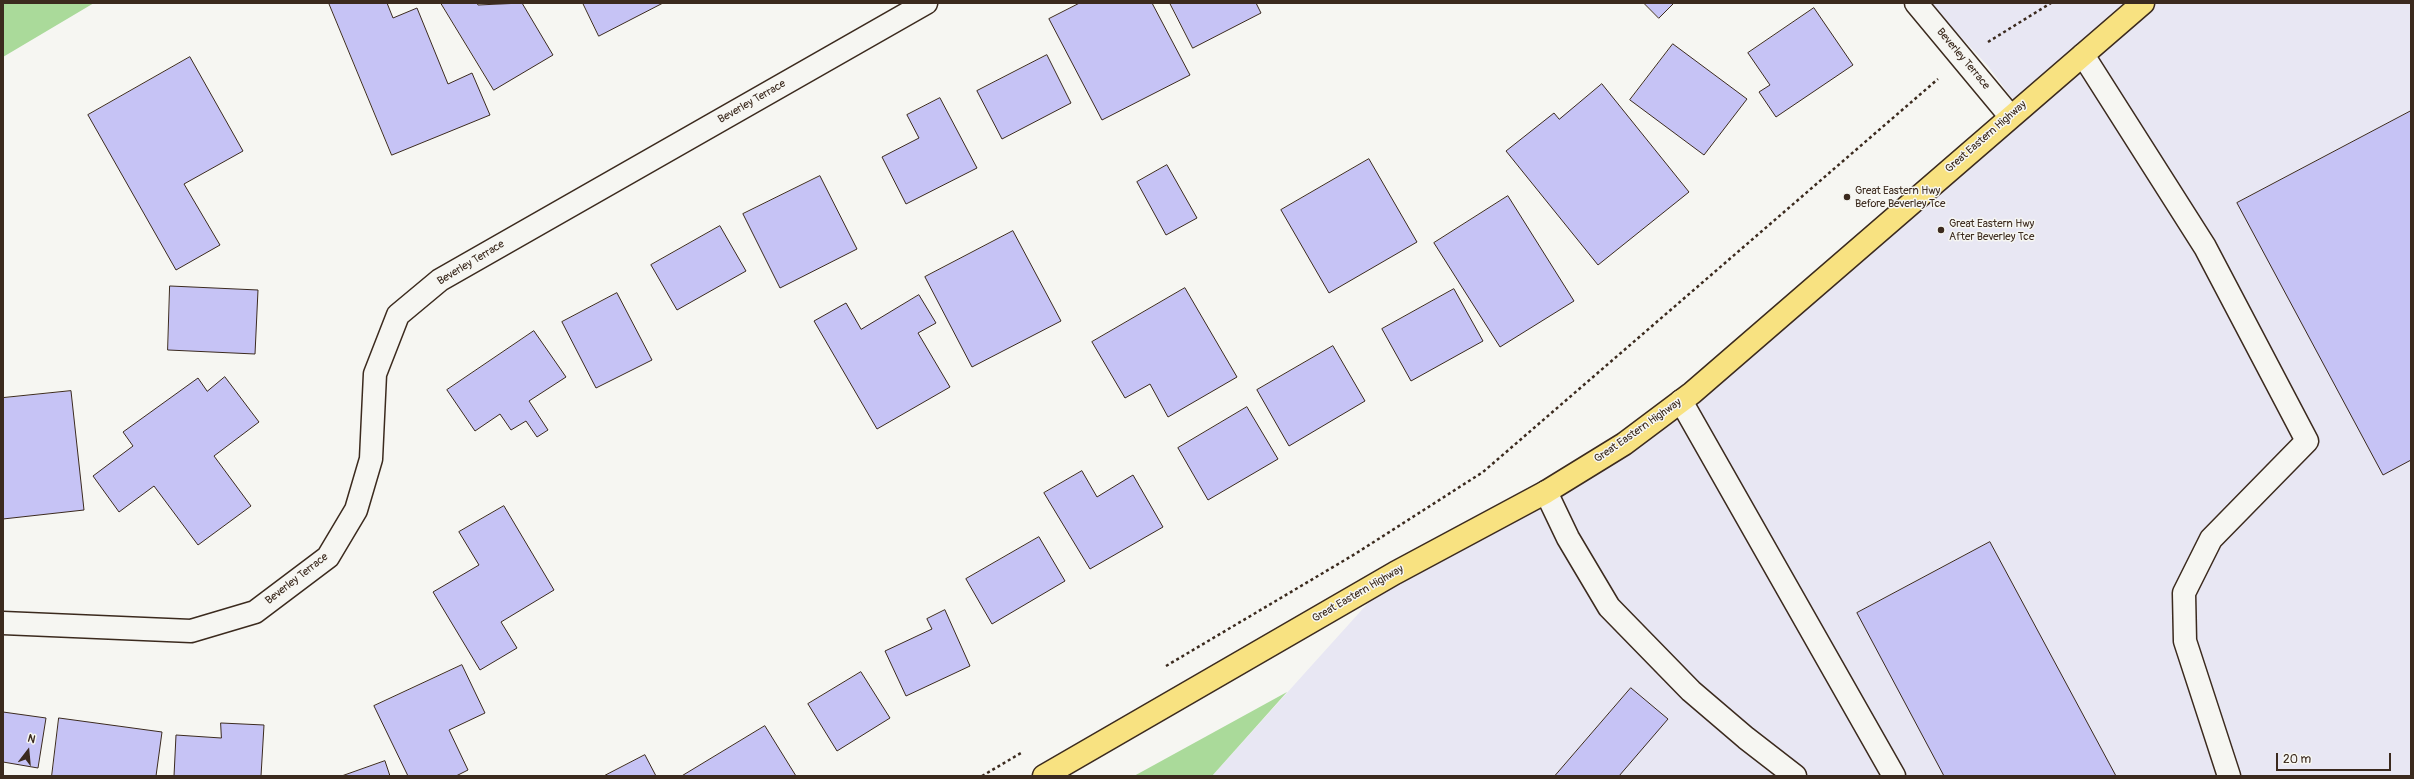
<!DOCTYPE html>
<style>
body{margin:0}
#map{position:relative;width:2414px;height:779px;overflow:hidden;background:#f6f6f2;font-family:Pangolin,sans-serif}
canvas{display:block}
.frame{position:absolute;inset:0;border:4px solid #3b2a1e;pointer-events:none}
.north{position:absolute;left:8px;top:731px;width:40px;height:40px;-webkit-text-stroke:3px #f6f6f2;paint-order:stroke;rotate:16deg;font-size:11px;font-weight:700;line-height:16px;text-align:center;color:#3b2a1e}
.north::after{content:'';display:block;margin:auto;width:14px;height:18px;background:#3b2a1e;clip-path:polygon(50% 0,100% 100%,50% 72%,0 100%)}
.scale{position:absolute;left:2276px;top:753px;width:115px;height:18px;box-sizing:border-box;border:2px solid #3b2a1e;border-top:0;padding-left:5px;font-size:12px;line-height:14px;white-space:nowrap;color:#3b2a1e;-webkit-text-stroke:3px #f6f6f2;paint-order:stroke}
</style>
<div id="map">
<canvas width="2414" height="779"></canvas>
<div class="frame"></div>
<div class="north">N</div>
<div class="scale">20 m</div>
</div>
<script>
const g = document.querySelector('canvas').getContext('2d');
g.lineJoin = 'round';
function fill(path, color) { g.fillStyle = color; g.fill(path, 'evenodd'); }
function trace(path, color, width, dash) { g.strokeStyle = color; g.lineWidth = width; g.lineCap = dash ? 'butt' : 'round'; g.setLineDash(dash || []); g.stroke(path); }
function label(font, color, halo, rows, align = 'center') {
  g.font = font + ' Pangolin,sans-serif'; g.lineWidth = 3; g.setLineDash([]); g.textBaseline = 'middle'; g.strokeStyle = halo; g.fillStyle = color; for (const [text, x, y, turn = 0] of rows) {
    g.save(); g.translate(x, y); g.rotate((+turn || 0) * Math.PI / 180); g.textAlign = isNaN(turn) ? turn : align; if (halo) g.strokeText(text, 0, 0); g.fillText(text, 0, 0); g.restore();
  }
}
fill(new Path2D(`
 M1929,3H2411V776H1212L1395,573L1624,444L2019,108L1988,66Z`), '#e8e7f3');
fill(new Path2D(`
 M3,3H94L3,57Z
 M1287,692L1212,776H1134Z`), '#aada9a');
const building = new Path2D(`
 M329,3H387L393,18L417,8L448,84L472,73L490,115L392,155Z
 M441,3H477L478,5L522,3L553,55L494,90Z
 M583,3H663L599,36Z
 M1080,3H1152L1190,75L1102,120L1049,19Z
 M1170,3H1256L1261,13L1193,48Z
 M1644,3H1674L1659,18Z
 M1814,8L1853,65L1776,117L1759,92L1770,85L1748,53Z
 M1673,44L1747,99L1704,155L1630,100Z
 M1047,55L1071,103L1002,139L977,91Z
 M190,57L243,151L184,184L220,245L176,270L88,115Z
 M1602,84L1689,192L1598,265L1506,151L1554,113L1559,119Z
 M940,98L977,168L906,204L882,157L919,138L907,115Z
 M2411,111V460L2383,475L2237,203Z
 M1369,159L1417,242L1329,293L1281,210Z
 M1167,165L1197,218L1166,235L1137,182Z
 M820,176L857,249L780,288L743,214Z
 M1508,196L1574,301L1500,347L1434,243Z
 M720,226L746,271L677,310L651,265Z
 M1013,231L1061,321L972,367L925,277Z
 M170,286L258,290L255,354L168,350Z
 M1185,288L1237,377L1168,417L1150,384L1125,398L1092,342Z
 M1454,289L1483,341L1411,381L1382,329Z
 M617,293L652,360L596,388L562,322Z
 M919,295L936,323L918,333L950,387L877,429L814,321L846,303L861,329Z
 M534,331L566,377L529,401L548,430L537,437L526,421L511,430L500,414L475,431L447,390Z
 M1333,346L1365,401L1289,446L1257,390Z
 M225,377L259,422L214,456L251,506L198,545L154,486L119,512L93,476L133,446L123,432L198,378L207,391Z
 M71,391L84,510L3,519V398Z
 M1247,407L1278,459L1208,500L1178,448Z
 M1082,471L1097,497L1133,475L1163,527L1090,569L1044,493Z
 M504,506L554,590L501,622L517,648L480,670L433,592L479,565L459,532Z
 M1039,537L1065,581L992,624L966,579Z
 M1990,542L2116,776H1944L1857,613Z
 M945,610L970,666L906,696L885,651L932,629L927,619Z
 M462,665L485,713L449,730L468,770L456,776H408L374,706Z
 M861,672L890,718L837,751L808,704Z
 M1631,688L1668,719L1619,776H1555Z
 M3,712L46,718L38,768L3,762Z
 M59,718L162,732L156,776H52Z
 M221,723L264,725L261,776H174L176,735L221,738Z
 M765,726L796,776H682Z
 M645,755L656,776H604Z
 M385,761L390,776H342Z`);
fill(building, '#c6c3f5');
trace(building, '#3b2a1e', 1);
const minor = new Path2D(`
 M1916,3L2010,116
 M2083,55L2205,247L2307,441L2211,539L2184,593L2185,641L2229,776
 M1681,401L1894,776
 M1546,492L1568,538L1609,607L1691,691L1746,738L1795,776
 M3,623L191,631L255,612L328,557L356,510L371,459L375,374L398,315L440,280L926,3`);
const highway = new Path2D(`
 M1044,776L1395,573L1546,492L1624,444L1692,393L2143,3`);
trace(minor, '#3b2a1e', 25);
trace(highway, '#3b2a1e', 25);
trace(new Path2D(`
 M1988,42L2051,3
 M1166,666L1355,554L1483,472L1938,79
 M982,776L1021,753`), '#3b2a1e', 2.5, [3, 3]);
trace(minor, '#f6f6f2', 22);
trace(highway, '#f8e281', 22);
for (const [x, y, r, color] of [
 [1847,197,4,"#3b2a1e"],
 [1941,230,4,"#3b2a1e"]
]) { const dot = new Path2D(); dot.arc(x, y, r, 0, 2 * Math.PI); g.fillStyle = color; g.fill(dot); trace(dot, '#f6f6f2', 1.5); }
label('11px', '#3b2a1e', '#f6f6f2', [
 ["Beverley Terrace",1963,59,50],
 ["Beverley Terrace",752,102,-30],
 ["Great Eastern Highway",1986,137,-41],
 ["Beverley Terrace",471,263,-31],
 ["Great Eastern Highway",1638,431,-35],
 ["Beverley Terrace",297,579,-38],
 ["Great Eastern Highway",1358,594,-30]
]);
label('11px', '#3b2a1e', '#f6f6f2', [
 ["Great Eastern Hwy",1855,191],
 ["Before Beverley Tce",1855,204],
 ["Great Eastern Hwy",1949,224],
 ["After Beverley Tce",1949,237]
], 'left');
</script>
